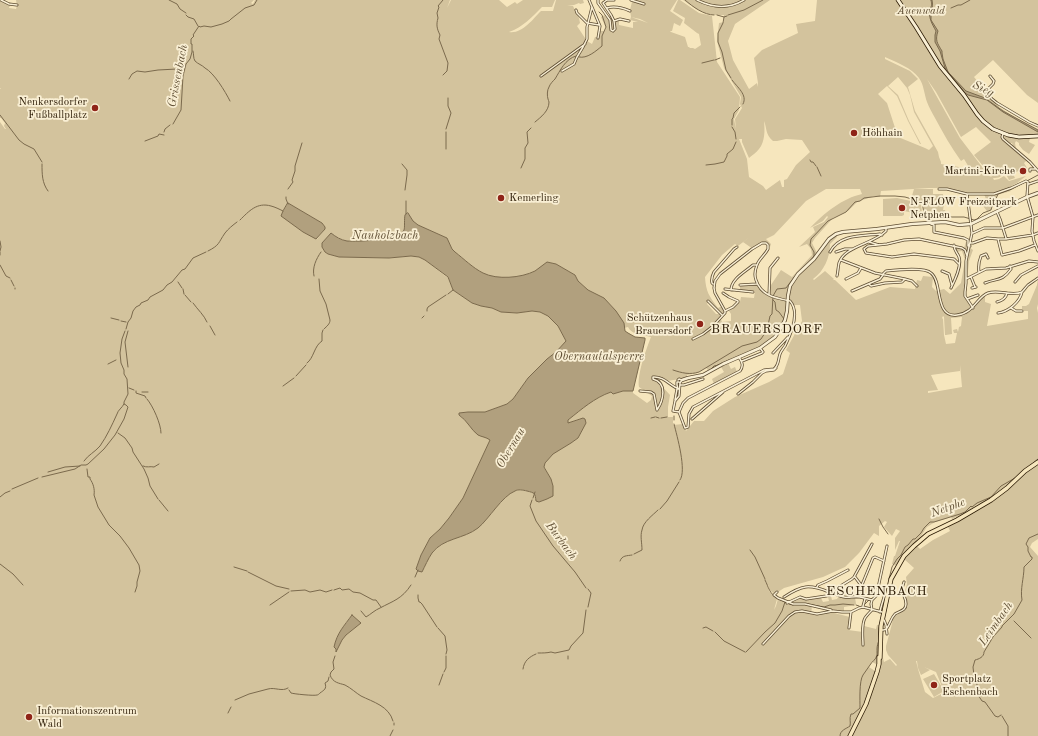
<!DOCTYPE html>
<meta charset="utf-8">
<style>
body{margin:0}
canvas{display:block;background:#f6e6bd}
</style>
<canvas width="1038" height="736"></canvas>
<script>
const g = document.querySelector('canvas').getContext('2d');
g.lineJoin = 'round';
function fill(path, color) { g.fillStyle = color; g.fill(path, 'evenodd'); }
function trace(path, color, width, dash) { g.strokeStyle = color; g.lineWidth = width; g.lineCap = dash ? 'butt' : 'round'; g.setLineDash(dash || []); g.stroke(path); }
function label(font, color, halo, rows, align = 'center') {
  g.font = font + ' "Old Standard TT",serif'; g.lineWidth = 3.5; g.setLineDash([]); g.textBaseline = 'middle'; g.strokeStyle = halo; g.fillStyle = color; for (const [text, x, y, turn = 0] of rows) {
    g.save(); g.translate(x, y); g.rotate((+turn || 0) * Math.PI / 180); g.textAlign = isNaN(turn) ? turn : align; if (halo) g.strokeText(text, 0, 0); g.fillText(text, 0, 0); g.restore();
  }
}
fill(new Path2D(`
 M0,0H2L10,5L9,8L16,9L17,6L16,0H254L251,3L253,4L255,0H450L447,8L451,0H499L507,7L515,2L517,4L523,0H555L552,7H542C532,17 523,27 509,32C522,34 532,20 541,11H553L556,0H583L584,3L580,4L579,3L574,5L567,6H573L579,18L580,23L577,26L587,41L592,44L595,37H598L599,31H604L606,28L601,17L605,15L608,16L612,15L614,20L619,19V25L633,28V22H638L630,20L631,17L648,23L640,19L631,17L630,10L632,2H635V0H677L670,11L683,20L680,26L674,23L672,31H670L671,32L685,37L688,47H689L690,48H693L695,49L701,45L699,34L697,33L684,23L685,18L673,11L678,0H680L699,13L712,16L717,62L740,97L739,110L734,119L736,129L735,119L742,108L740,104L741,97L724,68L717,41L719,23L724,22V15C704,16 699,11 683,0H770L735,24L728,41L733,60L749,89L757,83V87L758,83L754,58L762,50L798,33L796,24L815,21L817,0H897L925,42L935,61L946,76L947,75L938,63L919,28L916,25L900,0H1038V103L1027,95L993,60L974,77L984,89L983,90L991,99L998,104L999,107L1016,118L1038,129V135L1020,136L1019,134L1017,135L1016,136L1002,133L1001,137L1002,140L1027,160L1024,163L1027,168L1020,170L1013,174L1015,178L1009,180L1005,172C1001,177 999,178 993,178L994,180L999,179L1004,176L1009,181L1026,176L1017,183L1009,187L1011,191L997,195L992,204L991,210L987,211L983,206L982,200L986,199L984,194H967L942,188H929L881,191L880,197L874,196L857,202L848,211L833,218L815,238L812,243L817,253C809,264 792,276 788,288C787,291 787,295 787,298H779L769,294V288L781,270L792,277L812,255L811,249L807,244L799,247L815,232L813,227L824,222L828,217L827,216L823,221L810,228C824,213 843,198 862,194L860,189H826L806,201L774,235L766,239L771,244L770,247L768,243L765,242L760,243L753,249L743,242L751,236L738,246L735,244L722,255L705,277C706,292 709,296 718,308L722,306L724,309V312L722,315L709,301L707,304L716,314H720L721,315L720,317L722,322L731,321V314L729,311L740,302L741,297L754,298L755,291H740V285L757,284C762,296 775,300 787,300C789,340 753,350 723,363L718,366L717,364L708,370L706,368L697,373L687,375V378L667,381L659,377L661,385L670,395L668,407V417H673V425L683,424L686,431L694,421H704L713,411L735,397L769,382L783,374L790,353L786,350L802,321L800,305H794L789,298V290L790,287L799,274L814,260L827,242L837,234V237L830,244C830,258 824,271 813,279L814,280L825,271L834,279L833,280H835L856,300L890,287L915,289L917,280L921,281L923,276L933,277L932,287L936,291L944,289L950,294L961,283L965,260L962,251L956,252L954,247L964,248L966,242H970L969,247L973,250L969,261L966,292L967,300L972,309C977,305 980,299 985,296V302L991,304L987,326L1028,319V311H1024L1022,309V306H1026L1029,304L1037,285L1038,279V304L1037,308L1038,313V461L1022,472L1008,486L992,498L984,503L978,504L965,513L952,519L951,517L935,522L927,527L921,536L903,555L897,566L892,564L894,556H896H895L900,541H899L895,550V538L900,531L896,529L892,536L884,527L887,522L885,521L879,526V536L874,533L859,553L845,567L823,577L784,588L775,594C772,592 768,590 769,585L777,581L769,585L768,587L769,591L777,599L774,610L776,606L778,599L791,605L805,604L812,606L811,614L816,615L830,612L850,617L848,630L863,632L864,626L876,629L877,625H880L878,665L872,662L869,667L878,673L881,658H883L884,662L890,659L896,666L897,665L888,655L886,650V646L894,616L905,609L907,603L905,591L907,584L906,577L914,568L904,559L916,545L920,549L933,540L950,531L947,525C962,518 983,508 996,497C1011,486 1023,473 1038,463V539L1032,543L1030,547L1038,556V736H850L855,726L854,725L849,736H0V122L5,129H6L4,126L5,123L1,118H0V89H1L0,88ZM885,57C896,62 912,68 919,78C924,85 924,94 927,102C929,107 932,113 935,118C943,133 951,147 961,161L964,159L970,169L976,170L983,174L959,167L941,164V162L939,157L938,152L915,111L908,87L918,79L910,71L885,59ZM898,77L907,88L910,95L914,112L933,146L929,150L925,148L898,137L887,103L878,94L887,86L897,96L908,121L920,144H921L909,121L898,95L888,86ZM927,79L936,92L961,137L976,127L991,142L974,155L992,177L989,176L960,138ZM764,121C767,128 765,134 773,141H777L786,139L802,140L810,152L796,165L787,179L784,180V187H782L780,180L766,190L763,186L749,177L747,159L739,139H742V142L749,158C752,155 756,153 759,149C765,142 765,130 764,121ZM288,203L322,223L325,227V229L317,239L303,232L282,216L283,211ZM408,213L413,221L418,225L447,238L452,249L455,252C464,259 473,268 483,273C497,280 521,278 535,271C539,269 543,265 547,262L556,264L575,275L578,281L588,290L604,298L616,311L623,323L624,328L628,327C632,335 643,335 651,337C646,350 637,374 639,387L652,396L651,400L647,403L633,393V391H623L613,394L611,392L592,401L568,420V423C574,421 580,417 585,419L586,423L578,438L571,443L552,454L545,463L544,466L551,479L553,486L552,496L547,499L539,502L536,501C535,493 534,493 527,491C523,490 518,489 515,491C502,496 489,519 478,528C464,539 443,538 432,553C428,558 425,566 422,572L418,571L416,569L421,555L430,538L440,529L449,518L463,498L490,440C486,437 481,437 478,434C471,430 467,420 459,415V413L468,412H485L507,404L513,399L528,378L547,359L556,352L566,341L565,339L558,326L548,316L540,312L532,311L517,313L501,312L492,308L481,306L472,303L453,290L448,278L425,260L419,257L411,256L389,258L339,257L328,254L325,252L322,247V243L331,233C336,236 341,240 347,241C357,242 400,240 404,230C405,228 404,219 405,215ZM943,316L944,317L945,335H946L952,334L951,318L962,317L961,326L959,327L958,332L957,329L953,330L954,333H957L955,343L946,344L944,335L943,319L942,318ZM960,365L962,387L928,393V391L938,390L931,375L960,371ZM352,615L361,623L346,635L340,643L336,652V649L334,647C337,634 344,625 352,615ZM917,661L918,668L921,675L930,670L924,667L920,663L924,667L936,672L943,689L934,674L923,679L934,697L944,691L945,692L933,698L925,692L918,669L916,661Z
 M1003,136H1005L1017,139L1030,138L1029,142L1035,145L1029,154L1023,150L1019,145V143L1016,141L1015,143L1016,149L1013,146L1012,143H1010L1004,138Z
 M914,189H933V194H943V198H942V203L935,204H944L943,210H945L946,213H943L942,215L924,211V203L921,201L911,199Z
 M897,198L920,203L921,204L922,213L919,214L904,211V215L902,216H883V199Z
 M728,363L731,369L735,367L737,372L714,384L712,379L724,372L721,367Z
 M831,596L832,600L837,599L839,596L850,598L855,597L856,604L850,606L844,607V611C831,610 819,606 807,604C801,603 794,605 788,603L800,597L806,599L821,598L823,602L829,601L828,597Z`), '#d3c39d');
const water = new Path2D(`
 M931,0H932C933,4 932,8 932,11L931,12V20L938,31C935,40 937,43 942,51V53L943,59L948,72L966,91L985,98L1003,111L1038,130V132L1003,112L987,100L968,95L965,93L945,68L940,51L935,42V35L936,31C932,24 928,17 930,9C932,5 932,5 931,0Z
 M288,203L322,223L325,227V229L316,239L303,232L281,216L283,211Z
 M408,213L413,221L418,225L447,238L452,249L455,252C464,259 473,268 483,273C497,280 521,278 535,271C539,268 543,265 547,262L556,264L575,275L578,281L588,290L604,298L616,311L624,323L625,331L628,333L635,337L645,338V340L633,391H623L613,394L611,392C594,398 582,409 568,420V423L583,418L585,419L586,423L578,438L571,443L553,454L545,463L544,467L551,479L553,486V496L547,499L539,502L536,501C535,493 535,493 527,491C523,490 518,489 515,491C502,496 489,519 478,528C464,539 443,538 432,553C428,559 425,566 422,572L418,571L416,569L421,555L430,538L440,529L449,518L463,498L490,440C486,437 482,437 478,435C471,430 467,420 459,415V413L468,412H485L507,404L513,399L528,378L547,359L556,352L566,341L558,326L548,316L540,312L532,311L517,313L501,312L492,308L481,306L472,303L453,290L448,277L425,260L419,257L411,256L389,258L339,257L328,254L325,252L322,247V243L331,233C336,237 341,240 347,241C357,242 401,240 404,230C405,228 404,218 405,215Z
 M352,615L361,623L346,635L342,640L336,652V649L334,647C337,633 344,626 352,615Z`);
fill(water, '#b1a07e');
trace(water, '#7b6a4d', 1);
trace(new Path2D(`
 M169,0L177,4L180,9L186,13
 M443,0L438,6L439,7L437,13L438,18C436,25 437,29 440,35L439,39L448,63L447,71L443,75
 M685,0C693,7 704,15 714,15
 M951,8L958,5H961L970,0
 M186,15L188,17L194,19L198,26
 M717,15L724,17L727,16
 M728,15L744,10L763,0
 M724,17L723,23L718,33V42L722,52L726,70L731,78
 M193,51C194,54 193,58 195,61C198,64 202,65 205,68C214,73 225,91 230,101
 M579,57C587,59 596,51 602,46V36L606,27L602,15L599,12
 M715,60L720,58
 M702,63L714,60
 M129,79L132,74L137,71L145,72L158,70L177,69L185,66
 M732,80C737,87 748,95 743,104
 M0,115L19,140L24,144L34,149L42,162
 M535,122C541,117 549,111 549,102C549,101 548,100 548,99C547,96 547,90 549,87C550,84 553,81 555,79C560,71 565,59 576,56
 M173,124L181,110L183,76L186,64L190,59L192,52V44H191V39L194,36L193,35L199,26L200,27L204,26L211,27L222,24L229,21L231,19L245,8L254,5L257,0
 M732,125V119L733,118L734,113L740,107
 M732,127L735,132L736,139
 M446,129L451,113L448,106V98
 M164,132L165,129L170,125
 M145,141L158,136L159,134L164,135
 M446,149V132
 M810,160L811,162H813L816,166
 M42,164C42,174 42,183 48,191
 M402,164L407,170V175L405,190
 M706,165L715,164L724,162L727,156V154L733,149L736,142
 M817,167L821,176
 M521,168L525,159V148L528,143L527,132L531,128
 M288,189L293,182L292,180L295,171V166L302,143
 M286,197V199L288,204
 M406,201V214
 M240,220C249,211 257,202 271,206C275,207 279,209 283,211
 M0,241L1,247L0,251
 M208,251C220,245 218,243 225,233C228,229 233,225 237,222
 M0,252V255
 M810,261L814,256V252L810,245L811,239L828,221L846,212L855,202L860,201L864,198L880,196H895L905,197L922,202L924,213L929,215L942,218L945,217H964L974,220L977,219L983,213L991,210C992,204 996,200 998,194L1012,189L1038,175
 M0,265L6,276L10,278
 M314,276C312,268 316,259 321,252
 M319,279L320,291L326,304L330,320C330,324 327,326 324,329
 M11,280L14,286
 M178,282L182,288
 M15,288V289
 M183,289L184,294
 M448,294L453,290
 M185,295L191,302
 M773,300L775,302L776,310L779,312L784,319
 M193,303C198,310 204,315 207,322
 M427,311V309L428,307L446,295
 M111,318L119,320
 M422,318L424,316
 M121,321L126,322
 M210,326L215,335
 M126,329L128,322L131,318L133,311L136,307L140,305L141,303L148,300L150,297L163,290L167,285L172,282L182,270L185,269L193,258L206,252
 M307,363C314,358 314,346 322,341V333L323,330
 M722,363L729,360
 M108,364L116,360
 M128,367L125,342L128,331
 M673,370C682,373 690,375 699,372L742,346L757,342L761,339L767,330L770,316L772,314L773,296L777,289L786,288L795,276
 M710,370L714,366L721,364
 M296,376L306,365
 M283,386L294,378
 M129,388L134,390
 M136,391V393L145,396L146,398
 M142,392H148
 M147,399C153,406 161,424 161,433
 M674,416V420
 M656,417L659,418
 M651,418L655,417
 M661,418L667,417
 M674,424C677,436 687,471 680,480
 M118,433L125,438L132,448L133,452L144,469L148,478L150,486L158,499
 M84,461C88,455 95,452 100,446C107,436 112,425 117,414C118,410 122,408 124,404
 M143,466C147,468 150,466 154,467L159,464
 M87,469L88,477H90V479C93,483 95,489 94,495L98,507L109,525L120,536L129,548L139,565L140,571L137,582V586L135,592
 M48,472L65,467L80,466
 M42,477L75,469L81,465H86L88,464L104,449L115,435L124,419L128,407L126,405L124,404V402L128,394L127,379L124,374V370L121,363L120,353L122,339L125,331
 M12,489L38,478
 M0,497L5,493L10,491
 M533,498L535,492
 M159,500L168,511
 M532,500L530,506L536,521L553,546L575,572L586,588
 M660,509L667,501L679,482
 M879,519L883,527L888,534
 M750,550L755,557L765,579
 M634,554L642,550C642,543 640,536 642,530C643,522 653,515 658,510
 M620,561C622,555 627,556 632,555
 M0,564L13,574L23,585
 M234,567L247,571
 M248,572L276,586L289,589
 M415,577L418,570
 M889,579L892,567L897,559L901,555L905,547L908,545L913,539H915L921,533L924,528L930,522H934L960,514L965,512L971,506L972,507L977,503L991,497L1001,486L1015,478L1038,459
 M765,580C769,588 769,593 777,598
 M588,589L591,593L588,607
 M334,590L340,588L342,590L349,589L353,592L360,593L373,600H376L381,607
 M291,591L305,590L310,592L320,590L326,592L332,590
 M418,595V598L419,602H420L422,604L437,627
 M779,599L789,604L793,605
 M807,604L824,607L830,605H835L843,604L854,605
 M270,605L289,592
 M856,605L859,606
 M864,605L869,600
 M361,611L366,617C371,614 375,610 380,608C393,601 402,599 411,585
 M1014,621L1031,638
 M438,628L445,636L447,650L446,654
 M703,628L706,627L713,631
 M715,632L724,641L745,652
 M746,652L765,632L775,623L782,611L785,602
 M538,653C543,653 547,653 551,652L555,653L569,650L571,646L583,633L586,610
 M335,656L333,662L334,669L331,672L330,675C333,683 339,683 345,685C351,688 356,693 361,696C373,702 389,706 393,721
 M568,656V659
 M523,669C524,661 529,657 536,654
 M444,672L446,668V656
 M439,685L443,674
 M289,690L291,693C294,694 314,696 317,695C318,695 319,694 320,693C324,690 327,689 325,683L328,681L329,677
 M235,700L249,694L268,689C275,687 282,692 288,688
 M228,713L231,707
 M1001,715L998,717L995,716L985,702L982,701L976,692L977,684L974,676L973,667L975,660C979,659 984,657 984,652L993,637L1002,627V626L1014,614L1022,600C1020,589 1024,578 1024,567L1032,559V557H1031L1028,551V547L1026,544L1029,538L1038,534
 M1002,716L1008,726V736
 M394,725V723
 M390,736L393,730
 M840,736C840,730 846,729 850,726C851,722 849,719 851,714H853L860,708C860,701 859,681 863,675C865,672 868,668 870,665C872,661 876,660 877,655C877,654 877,650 877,649C877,646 878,643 879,640C879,634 878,630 880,624`), '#7b6a4d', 1);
const minor = new Path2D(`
 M1,0L9,4L17,5
 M598,0V3L610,20L611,30L613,31
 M631,0L644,4
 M697,0C713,8 729,9 744,0
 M592,7L600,26L598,38
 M607,8C614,6 623,8 630,11
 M576,10L577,13L587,23L599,25
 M614,21L620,19L629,21
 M613,31L615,29L614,21L611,15L603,3L607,0H614
 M562,71L574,64L577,57L583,47L587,39V27L592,7L589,0
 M541,76L585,44
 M984,90L992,99L997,103L1029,122L1038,126
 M986,91L993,84L994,81L990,76
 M1003,134L1002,137L1003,139L1030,162L1038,171
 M1030,171V169H1036
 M1029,184L1038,181
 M939,189H947L967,194H994L1011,188L1026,181L1028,182L1027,196L1033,217L1032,231L1034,241L1038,251
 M967,194L972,233L966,261V283L965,292V296L973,308
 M997,212L1000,219L1006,238
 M931,224L934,225V232L964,238L968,240V246H970
 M973,233L984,228H1003L1038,215
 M998,239L1002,255L1019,251L1035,245
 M869,242L879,245
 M971,243H973L987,238L998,239H1006L1033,235L1038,233
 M830,252C839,234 863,236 880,234L882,235
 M836,252L845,249H853
 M841,260L875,273L905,279L912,281L917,286
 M959,264L954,259L914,254L892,257L866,253L864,249L868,246L887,244L904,240L919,239L962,248L965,250L967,256
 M942,271L949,274L952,285
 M979,272C978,266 979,261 981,256L986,254L988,258
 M883,274L886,271C895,270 925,267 931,273C943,282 934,318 957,315C974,313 977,297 988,293C999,289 1012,297 1022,292C1024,290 1026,287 1028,285C1031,283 1035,280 1038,278
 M837,276C838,272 838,267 839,263C844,246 874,244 886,231V228
 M971,277L975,287
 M846,279L858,273L861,268
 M966,279L986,269L1006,268L1029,261L1038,262
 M1015,282L1021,275L1038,266
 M985,283C997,278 1002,282 1011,269L1010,266
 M713,284L712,283C711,279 712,276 714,272L734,249L737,247
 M869,284L871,286L885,283L902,282L905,279
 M740,285L757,284
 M951,288C955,280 962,266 959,257C957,252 954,251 954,245
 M972,288L976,287
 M725,289L753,292
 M731,290C731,279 745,272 753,265H757
 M852,291L880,279L883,275
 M723,293L729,297L738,301V302L733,307L725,311
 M769,295L770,268L778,258
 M967,299L978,295
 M708,301L722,315
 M997,302C1001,301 1006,298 1007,293
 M1011,308L1016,311H1022
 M998,313C1008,312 1020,302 1022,292
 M693,339L703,334L712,327L725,313V311
 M773,353L788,337
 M742,361L762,353L763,352L760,348
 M678,380L679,379L682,380
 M682,380L680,383L679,396L675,401L673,411L679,412L685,428
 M680,385H684L703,379
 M678,389L677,385V382H679
 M640,391L651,392L654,394L657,410C663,401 668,383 653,379V377C664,376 670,386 679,389
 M738,394L753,382L762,373L766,371L774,370L776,368
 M675,400L677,389
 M679,412L683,403L688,398L740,371C744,366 742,362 739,357
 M692,419L723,392
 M685,428L688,427L689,414L693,407L764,370L774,369C779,365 778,360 780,354C781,351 783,349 785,346C791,334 800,312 790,301C776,298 761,296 756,280C754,275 755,270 757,265C759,259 765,255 768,249V245L766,243H762L752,249L720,274L715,281L714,288L715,293L725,311
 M855,577L861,585
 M817,587L818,585L827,581L848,570
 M777,592L774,595L778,598L793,604H805L831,610
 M879,593L878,588L887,546
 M784,597C802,585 809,584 829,592C834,593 839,596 844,597C849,598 854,596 860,597C864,598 868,599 872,600
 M857,597L873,558L875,557L884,561
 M872,600L878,594L885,593
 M872,600L871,604L872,610
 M787,603L800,597L806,599L826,596L830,595L834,590L852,579L854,577L872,544
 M863,606L865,599
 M880,612C881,605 884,599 885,593
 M884,620L886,625L887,634
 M849,628L851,612
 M881,630C884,630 885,631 887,628C890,624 891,618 895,614C899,611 906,611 906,604C906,594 899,595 904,582
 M763,644L789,616L795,612L802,611L817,614L833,611L842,612H851L859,608L863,607L882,612
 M863,645C863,637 861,625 865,618C867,615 870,612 872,610`);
const tertiary = new Path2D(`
 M682,380L688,378L703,375L723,364L760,348L775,337L781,328L785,320L787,311L788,296L790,286L798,274L814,259L829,239L836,234L843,232L877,229L912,224L945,222L959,225L971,224L1027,197L1038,193`);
const secondary = new Path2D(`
 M898,0L916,27L940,66L964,95L977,114L983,121L993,129L1008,135L1019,137L1038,136`);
const primary = new Path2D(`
 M880,658L881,626L891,579L904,556L914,546L928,534L957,520L991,500L1007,488L1025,471L1038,462
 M850,736L866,704L877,672L879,664V657`);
trace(minor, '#5d4c32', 3);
trace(tertiary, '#5d4c32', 4);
trace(secondary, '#2a1903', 4.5);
trace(primary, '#2a1903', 5);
trace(minor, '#f9efd4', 1.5);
trace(tertiary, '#f9efd4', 2.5);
trace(secondary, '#f9efd4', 3);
trace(primary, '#f6e6bd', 3.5);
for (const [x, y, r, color] of [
 [95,108,4,"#8f2418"],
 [854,133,4,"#8f2418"],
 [1023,171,4,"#8f2418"],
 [501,198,4,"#8f2418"],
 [902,208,4,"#8f2418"],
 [700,324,4,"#8f2418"],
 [934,685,4,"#8f2418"],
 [29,717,4,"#8f2418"]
]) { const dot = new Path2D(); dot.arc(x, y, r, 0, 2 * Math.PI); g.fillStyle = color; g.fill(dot); trace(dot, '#f9efd4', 1.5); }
label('italic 11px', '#5d4c31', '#f9efd4', [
 ["Auenwald",921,11]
]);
label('11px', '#2a1903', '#f9efd4', [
 ["Nenkersdorfer",87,102,"right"],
 ["Fußballplatz",87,115,"right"],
 ["Höhhain",862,133],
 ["Martini-Kirche",1015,171,"right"],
 ["Kemerling",509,198],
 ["N-FLOW Freizeitpark",910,202],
 ["Netphen",910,215],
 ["Schützenhaus",692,318,"right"],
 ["Brauersdorf",692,331,"right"],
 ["Sportplatz",942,679],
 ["Eschenbach",942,692],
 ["Informationszentrum",37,711],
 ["Wald",37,724]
], 'left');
label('italic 12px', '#604f34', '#f9efd4', [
 ["Grissenbach",178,76,-79],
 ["Sieg",983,89,26],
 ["Nauholzbach",385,236],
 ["Obernautalsperre",599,357],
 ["Obernau",511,448,-59],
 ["Netphe",948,508,-20],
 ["Burbach",561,541,54],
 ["Leimbach",996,624,-55]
]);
g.letterSpacing = '1px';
label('13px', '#2a1903', '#f9efd4', [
 ["BRAUERSDORF",767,330],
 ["ESCHENBACH",877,592]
]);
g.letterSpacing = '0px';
</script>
